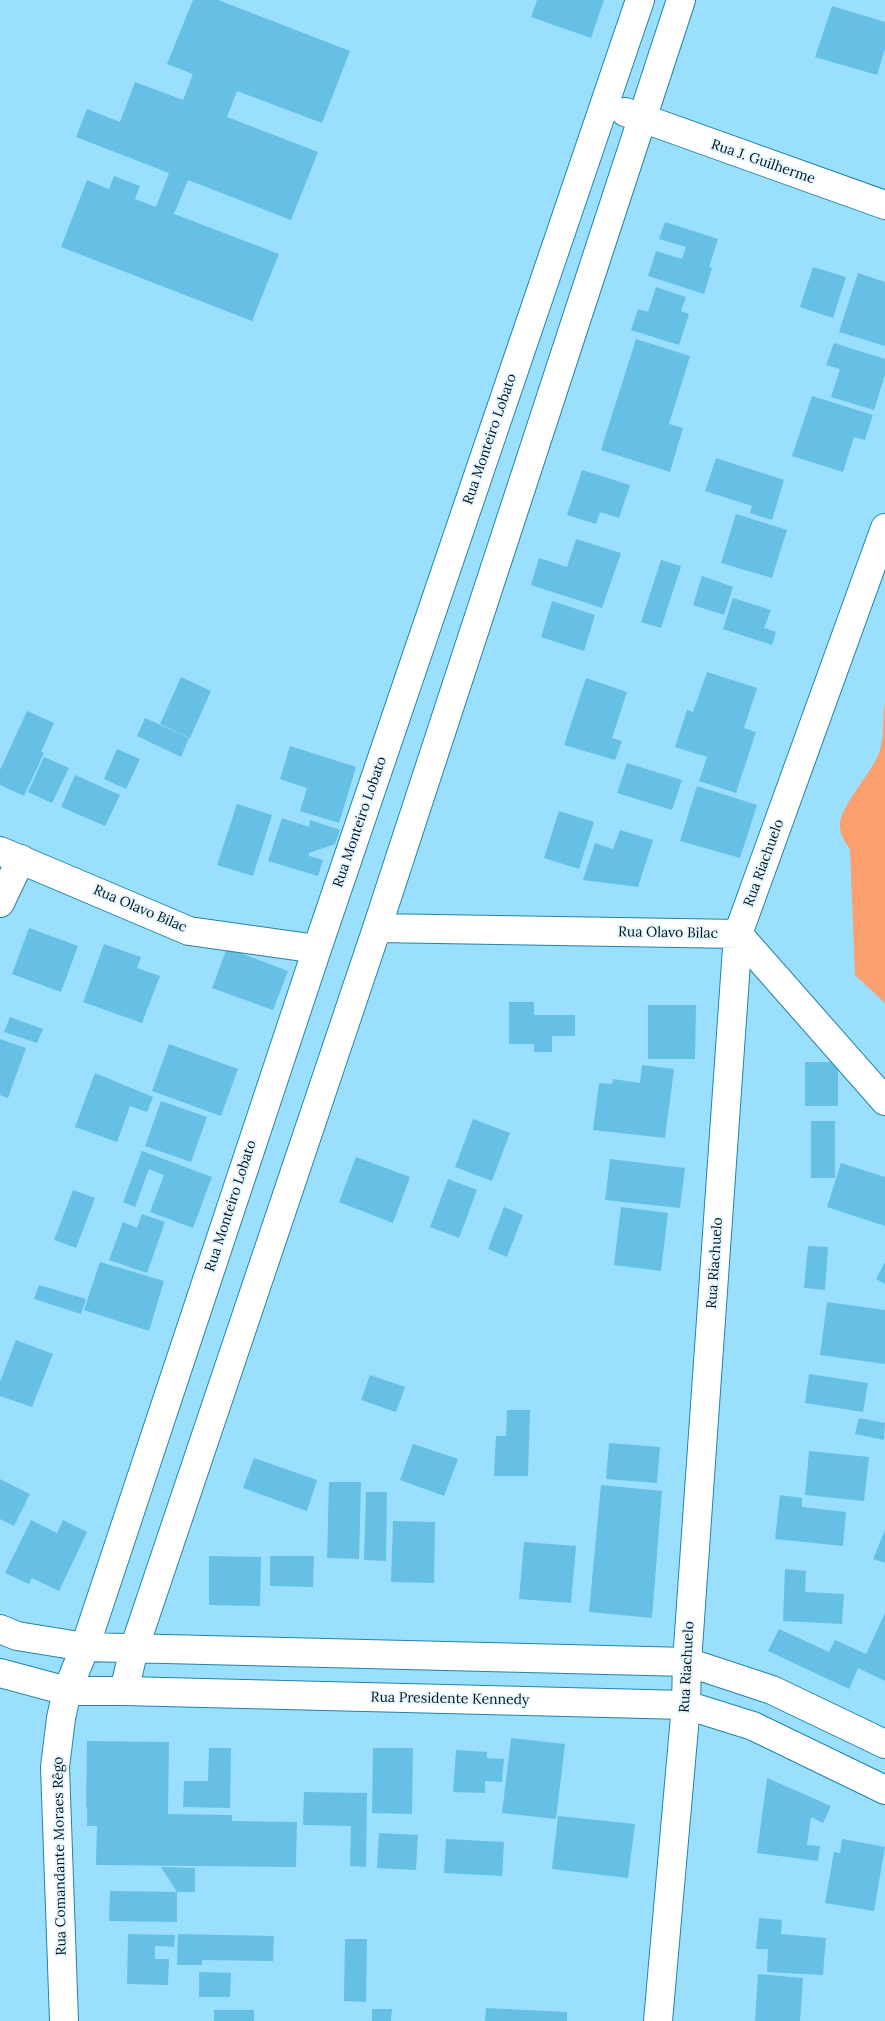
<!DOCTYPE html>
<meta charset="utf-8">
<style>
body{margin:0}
canvas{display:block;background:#9adffd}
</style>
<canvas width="885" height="2021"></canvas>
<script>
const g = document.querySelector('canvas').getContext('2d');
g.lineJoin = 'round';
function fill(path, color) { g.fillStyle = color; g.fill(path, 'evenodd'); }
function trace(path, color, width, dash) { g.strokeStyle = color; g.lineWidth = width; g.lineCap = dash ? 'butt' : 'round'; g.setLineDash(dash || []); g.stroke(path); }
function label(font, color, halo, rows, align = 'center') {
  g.font = font + ' Lora,serif'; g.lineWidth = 4; g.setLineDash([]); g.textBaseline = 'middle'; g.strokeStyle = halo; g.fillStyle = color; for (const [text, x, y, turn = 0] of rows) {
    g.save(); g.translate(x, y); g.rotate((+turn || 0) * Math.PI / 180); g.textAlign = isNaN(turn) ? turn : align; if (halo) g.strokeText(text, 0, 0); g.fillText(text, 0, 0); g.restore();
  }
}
fill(new Path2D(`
 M885,703V1003L855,975L850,849C845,842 841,836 840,828C837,809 872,773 879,753C885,737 882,720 885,703Z`), '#fb9f6f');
fill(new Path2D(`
 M193,0H218L350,51L322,123L237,91L227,117L318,152L291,220L188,180L174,214L279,254L252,321L61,247L87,180L109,189L114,176L140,186L135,199L156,207L169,173L76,137L87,109L120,122L135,82L183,100L193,74L167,64Z
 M537,0H604L591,38L531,17Z
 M832,6L885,22V49L877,75L815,57Z
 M665,222L718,239L709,267L712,268L704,294L648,276L656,251L682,259L686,247L659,239Z
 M813,267L846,277L833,318L800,307Z
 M858,273L885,282V346L839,332Z
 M656,287L686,297L681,311L689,314L679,345L631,330L638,309L648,312Z
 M636,339L690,356L669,424L683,428L670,472L601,450Z
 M834,343L885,359V375L874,410L831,397L840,369L826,365Z
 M812,396L873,415L865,440L854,437L843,472L792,456Z
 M716,458L784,480L772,520L750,513L752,506L705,491Z
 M582,470L630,485L619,518L600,512L596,524L567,515Z
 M736,514L787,530L772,578L721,563Z
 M576,539L621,553L602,608L531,585L539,558L567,567Z
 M661,560L681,566L661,628L641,622Z
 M702,576L733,587L724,615L693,605Z
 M733,598L771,610L764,628L776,632L772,645L723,629Z
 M552,601L595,615L584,651L541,637Z
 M707,672L757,688L744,728L756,732L736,793L699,781L707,757L675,747L687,710L693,712Z
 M181,677L211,691L190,738L160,724Z
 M586,678L627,692L612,738L622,741L615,760L564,745Z
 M27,711L54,723L41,752L44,753L24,796L0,785V770Z
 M145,718L189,738L181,757L137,736Z
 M290,746L356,767L339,823L300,811L307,788L280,779Z
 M117,749L140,759L126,789L104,779Z
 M44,757L69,768L52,803L28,792Z
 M627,763L682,780L672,810L617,793Z
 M75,775L120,795L105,826L61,807Z
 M697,786L757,805L740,858L680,841Z
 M237,804L272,815L253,876L217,865Z
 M559,811L594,822L579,869L544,858Z
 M282,818L309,827L310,820L340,830L335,844L309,853V856L323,860L318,876L268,861Z
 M620,830L653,840L638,887L583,880L595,843L613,849Z
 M29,928L78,946L61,992L12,974Z
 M104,944L141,957L137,968L160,976L142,1023L83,1002Z
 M227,948L288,971L273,1010L212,988Z
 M509,1002H534V1015H575V1036H552V1052H534V1044H509Z
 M648,1005H696L695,1059H648Z
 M10,1017L43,1029L37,1043L4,1032Z
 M0,1039L26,1048L8,1098L0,1095Z
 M169,1044L238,1069L221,1116L152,1091Z
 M805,1062H838V1106H805Z
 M642,1065L674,1069L665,1138L593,1130L599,1083L612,1084L613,1079L640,1083Z
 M95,1073L153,1097L147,1112L130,1106L117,1142L75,1127Z
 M161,1101L207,1117L191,1162L145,1146Z
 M473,1119L510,1133L492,1181L455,1167Z
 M811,1121H835V1178H811Z
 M142,1151L212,1177L193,1228L150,1212L164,1175L149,1169L135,1207L123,1202Z
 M356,1157L410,1177L393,1223L339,1202Z
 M610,1159L685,1168L680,1208L605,1200Z
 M841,1163L885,1177V1226L827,1207Z
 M448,1179L477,1190L459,1238L430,1227Z
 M73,1190L95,1198L76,1248L54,1240Z
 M504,1207L523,1215L507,1257L488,1249Z
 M621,1207L668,1213L661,1271L614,1265Z
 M142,1214L165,1222L147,1273L109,1260L123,1222L137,1228Z
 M808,1246L828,1247L825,1290L804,1288Z
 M100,1262L164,1281L149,1331L84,1310Z
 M885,1262V1284L876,1279Z
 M39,1285L86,1299L81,1314L34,1299Z
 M827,1302L885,1310V1364L820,1355Z
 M16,1340L53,1354L32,1407L0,1396V1382Z
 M809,1374L868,1383L863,1412L805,1403Z
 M370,1375L405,1387L396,1412L361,1400Z
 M507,1410H530L528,1476H494L496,1436H506Z
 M859,1418L885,1423L884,1440L855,1434Z
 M609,1443L660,1447L657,1483L606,1479Z
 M413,1444L458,1459L444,1496L400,1480Z
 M809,1451L869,1457L864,1501L805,1495Z
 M254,1458L317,1480L307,1511L243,1488Z
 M0,1479L30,1494L14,1526L0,1519Z
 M329,1482H361L359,1559L327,1558Z
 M601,1485L662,1491L652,1618L589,1612Z
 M366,1492H387L386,1561L364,1560Z
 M780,1495L802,1498V1507L846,1512L843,1546L775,1539Z
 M31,1520L57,1533L63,1520L87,1532L59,1591L32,1578L29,1584L5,1573Z
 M393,1521L435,1522L434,1583L391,1582Z
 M885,1530V1563L873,1559Z
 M524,1542L576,1546L571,1603L519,1599Z
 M209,1556L261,1557L260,1606L209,1605Z
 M270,1556H314L313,1587L270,1586Z
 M785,1569L806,1571L805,1592L844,1594L842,1624L783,1621Z
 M885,1613V1681L858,1668L849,1689L768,1651L779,1629L829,1652L835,1640L866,1654Z
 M511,1738L565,1744L556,1819L502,1813Z
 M87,1741L169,1742L168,1814L232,1815V1821L297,1822L296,1867L96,1865L97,1826H87V1807H86Z
 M209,1748H231L230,1808L183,1807L184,1781H208Z
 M373,1748H413L412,1814L372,1813Z
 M456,1750L487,1752V1758L504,1759L502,1782L485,1781V1793L453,1792Z
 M767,1778L831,1806L823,1823L811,1817L807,1845L820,1846L818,1861L757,1853Z
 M304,1792L367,1793L366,1867L350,1866L351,1826L303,1825Z
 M558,1816L635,1824L628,1878L552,1869Z
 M379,1833L418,1835L416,1870L377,1868Z
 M446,1839L504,1842L502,1876L444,1873Z
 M842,1839L885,1847L874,1911L825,1903L834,1852L840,1853Z
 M161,1867L195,1868V1892H177V1922L109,1921L110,1891L177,1892Z
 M759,1918L782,1920L781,1934L826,1938L823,1975L767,1972L768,1949H756Z
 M128,1934L175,1935L174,1947L155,1946V1959H169L168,1985L127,1984Z
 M178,1934L274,1936L273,1961L202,1960V1965H177Z
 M345,1939H367L366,2002L344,2001Z
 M199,1972L231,1973L230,1997H199Z
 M758,1974L803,1978L800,2021H755Z
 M486,2008L567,2012V2021H485Z
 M372,2009H392L391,2021H372Z
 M214,2010H254V2021H214Z`), '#66bfe5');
const minor = new Path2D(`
 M625,112L885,205
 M0,851L189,931L317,949
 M0,903L21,859
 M377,928L738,934L885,1101
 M0,1629L17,1636L85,1647L687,1662L772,1690L885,1744
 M0,1673L67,1691H124L686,1705L753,1726L885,1790
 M124,1691L134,1649L377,928L681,0
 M64,2021L55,1767L61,1718L67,1691L85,1647L317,949L640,0
 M658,2021L686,1705L687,1662L738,934L885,528`);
trace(minor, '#2384a8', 30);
trace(minor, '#fff', 28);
label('14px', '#00131d', '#e7f7ff', [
 ["Rua J. Guilherme",763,162,19],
 ["Rua Monteiro Lobato",490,439,-71],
 ["Rua Monteiro Lobato",360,822,-71],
 ["Rua Riachuelo",764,863,-70],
 ["Rua Olavo Bilac",140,909,23],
 ["Rua Olavo Bilac",668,933,1],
 ["Rua Monteiro Lobato",231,1206,-72],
 ["Rua Riachuelo",715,1263,-86],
 ["Rua Riachuelo",687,1667,-87],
 ["Rua Presidente Kennedy",450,1699,1],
 ["Rua Comandante Moraes Rêgo",60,1856,-91]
]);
</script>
